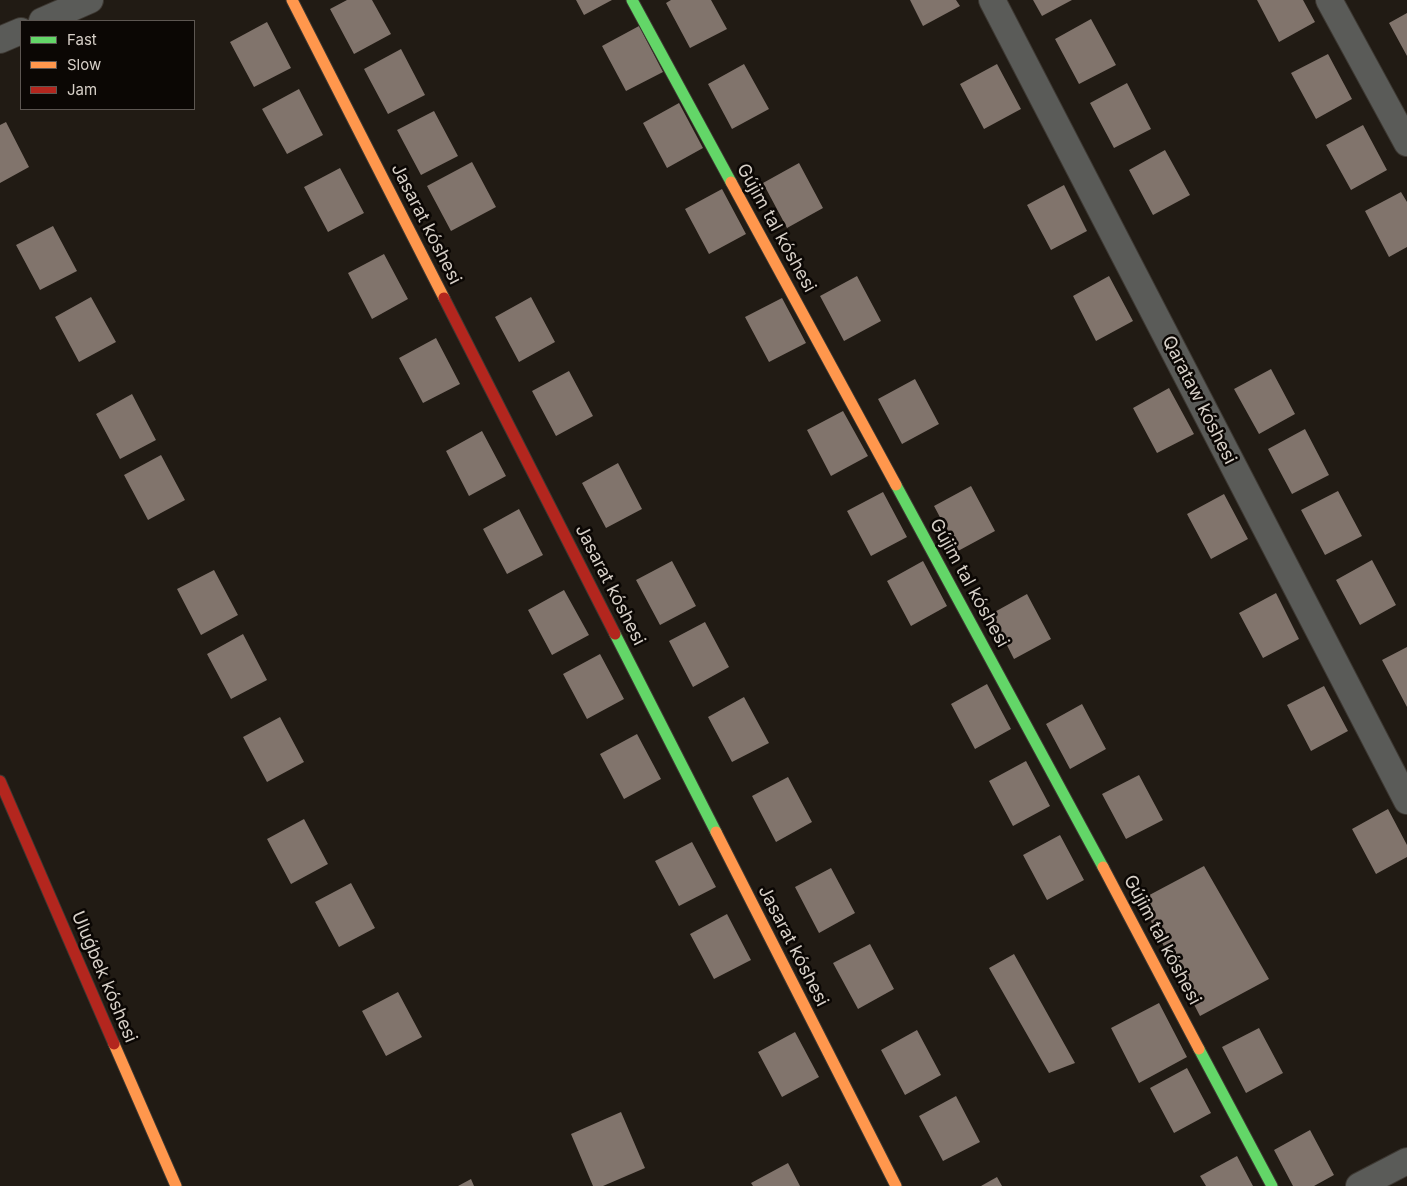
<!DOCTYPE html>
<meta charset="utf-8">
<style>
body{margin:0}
#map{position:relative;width:1407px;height:1186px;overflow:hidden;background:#211b14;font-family:Inter,sans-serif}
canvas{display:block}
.legend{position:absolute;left:20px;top:20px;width:175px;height:90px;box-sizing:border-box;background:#0b0704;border:1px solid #5d5752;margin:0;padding:6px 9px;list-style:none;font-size:15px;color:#d7d0c8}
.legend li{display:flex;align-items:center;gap:10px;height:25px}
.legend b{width:25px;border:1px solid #5d5752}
</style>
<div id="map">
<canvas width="1407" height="1186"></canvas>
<ul class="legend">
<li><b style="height:6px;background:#63d668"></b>Fast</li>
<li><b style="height:6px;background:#ff974d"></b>Slow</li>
<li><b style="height:6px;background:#b3261e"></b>Jam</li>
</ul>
</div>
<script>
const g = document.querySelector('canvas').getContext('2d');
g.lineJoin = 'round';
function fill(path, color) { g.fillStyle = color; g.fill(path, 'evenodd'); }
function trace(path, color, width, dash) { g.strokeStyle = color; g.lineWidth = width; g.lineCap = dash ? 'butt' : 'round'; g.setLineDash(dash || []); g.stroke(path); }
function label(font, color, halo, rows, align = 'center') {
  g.font = font + ' Inter,sans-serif'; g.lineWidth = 5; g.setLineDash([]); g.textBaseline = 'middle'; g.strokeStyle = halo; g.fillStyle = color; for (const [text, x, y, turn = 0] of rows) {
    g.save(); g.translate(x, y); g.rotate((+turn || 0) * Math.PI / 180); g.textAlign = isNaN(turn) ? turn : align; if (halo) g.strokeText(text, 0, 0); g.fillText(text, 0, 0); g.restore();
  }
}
fill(new Path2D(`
 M347,0H372L391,34L354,54L330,9Z
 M576,0H612L584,15Z
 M671,0H711L727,29L690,48L666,3Z
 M910,0H956L960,6L923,26Z
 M1033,0H1072L1042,16Z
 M1257,0H1303L1315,22L1279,42Z
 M1407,13V56L1389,23Z
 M1091,19L1116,65L1079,84L1055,39Z
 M267,22L291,68L254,87L230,42Z
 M639,26L663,72L626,91L602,46Z
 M401,49L425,95L388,114L364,69Z
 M1328,54L1352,99L1316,119L1291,73Z
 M744,64L769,109L732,129L708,84Z
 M997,64L1021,109L984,129L960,84Z
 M1127,83L1151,129L1114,148L1090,103Z
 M299,89L323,135L287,154L262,109Z
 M679,103L703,148L667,168L643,123Z
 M434,111L458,156L421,175L397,130Z
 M6,122L29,167L0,183V125Z
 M1363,125L1387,170L1351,190L1326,145Z
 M1165,150L1190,195L1153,215L1129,170Z
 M472,162L496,207L451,231L427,186Z
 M799,163L823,208L787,228L763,183Z
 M340,168L364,213L328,232L304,187Z
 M1064,185L1087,231L1051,250L1027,205Z
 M722,189L746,234L709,254L685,209Z
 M1401,192L1407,202V247L1389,257L1365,211Z
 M53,226L77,271L40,290L16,245Z
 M384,254L408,299L372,319L348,273Z
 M857,276L881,321L844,341L820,296Z
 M1109,276L1133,321L1096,341L1073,296Z
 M91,297L116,342L79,362L55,317Z
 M531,297L555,342L519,362L495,317Z
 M782,298L806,343L769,362L745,317Z
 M436,338L460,384L423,403L399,358Z
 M1271,369L1295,414L1259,434L1234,389Z
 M569,371L593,416L556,436L532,391Z
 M915,379L939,424L902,444L878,399Z
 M1169,388L1194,434L1157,453L1133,408Z
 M132,394L156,440L120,459L96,414Z
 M843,411L868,456L831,476L807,430Z
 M1305,429L1329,475L1292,494L1268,449Z
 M482,431L506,476L469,496L446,451Z
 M161,455L185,500L148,520L124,475Z
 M618,463L642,509L606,528L582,483Z
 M971,486L995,531L958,551L934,506Z
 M1338,491L1362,536L1325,555L1301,510Z
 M883,492L907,537L871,556L847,511Z
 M1224,494L1248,539L1211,559L1187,514Z
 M519,509L543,555L507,574L483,529Z
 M1372,560L1396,605L1360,625L1336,580Z
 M672,561L696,606L660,625L636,580Z
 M923,561L947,606L911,626L887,581Z
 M214,570L238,615L201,635L177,589Z
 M564,590L589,635L552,655L528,610Z
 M1276,593L1299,639L1263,658L1239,613Z
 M1027,594L1051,639L1014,659L991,614Z
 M705,622L729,667L693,687L669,641Z
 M243,634L267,680L231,699L207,654Z
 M1407,647V707L1382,660Z
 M600,654L624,699L587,719L563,674Z
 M987,684L1011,729L975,749L951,704Z
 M1324,686L1348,731L1311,751L1287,705Z
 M744,697L769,743L732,762L708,717Z
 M1082,704L1106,749L1070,769L1046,724Z
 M280,717L304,762L267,782L243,737Z
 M637,734L661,779L624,799L600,754Z
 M1026,761L1050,806L1013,826L989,781Z
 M1139,775L1163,820L1126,839L1102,794Z
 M788,777L812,822L776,842L752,796Z
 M1388,809L1407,845V857L1376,874L1352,829Z
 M304,819L328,864L291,884L267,839Z
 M1060,835L1084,880L1047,900L1023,855Z
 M692,842L716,887L679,906L655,861Z
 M1204,866L1269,979L1200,1016L1140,900Z
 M831,868L855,913L819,933L795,887Z
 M351,883L375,928L339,947L315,902Z
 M727,914L751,960L714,979L690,934Z
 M870,944L894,989L858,1009L833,963Z
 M1014,954L1075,1063L1049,1073L989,968Z
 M398,992L422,1037L386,1056L362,1011Z
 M1159,1003L1187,1057L1139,1083L1111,1028Z
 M1259,1028L1283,1073L1246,1093L1222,1047Z
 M917,1030L941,1075L905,1095L881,1050Z
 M795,1032L819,1077L782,1097L758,1052Z
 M1187,1068L1211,1113L1174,1133L1150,1088Z
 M956,1096L980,1142L943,1161L919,1116Z
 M621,1112L645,1168L603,1186H593L571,1134Z
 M1310,1130L1334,1175L1314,1186H1293L1274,1150Z
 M1237,1156L1253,1186H1206L1200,1176Z
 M788,1163L800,1186H753L751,1183Z
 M997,1177L1002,1186H981Z
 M471,1179L474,1186H458Z`), '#81746c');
const street = new Path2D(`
 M992,0L1407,801
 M1329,0L1407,143
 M42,21L90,0
 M0,40L21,31
 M1359,1186L1407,1161`);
const fast = new Path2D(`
 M632,0L731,182
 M896,485L1103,867
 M615,634L716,832
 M1199,1049L1272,1186`);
const slow = new Path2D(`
 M292,0L444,298
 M731,182L896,485
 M716,832L896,1186
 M1103,867L1199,1049
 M114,1044L176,1186`);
const jam = new Path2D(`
 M444,298L615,634
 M0,781L114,1044`);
trace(street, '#3d3832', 28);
trace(fast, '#3d3832', 13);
trace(slow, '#3d3832', 13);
trace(jam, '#3d3832', 13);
trace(street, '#5a5b58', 26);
trace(fast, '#63d668', 11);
trace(slow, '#ff974d', 11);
trace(jam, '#b3261e', 11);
label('18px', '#d7d0c8', '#0b0704', [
 ["Jasarat kóshesi",426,224,63],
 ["Gújim tal kóshesi",776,228,61],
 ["Qarataw kóshesi",1199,400,63],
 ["Gújim tal kóshesi",969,583,61],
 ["Jasarat kóshesi",610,585,63],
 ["Gújim tal kóshesi",1162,940,62],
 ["Jasarat kóshesi",793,946,63],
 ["Uluǵbek kóshesi",104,977,67]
]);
</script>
